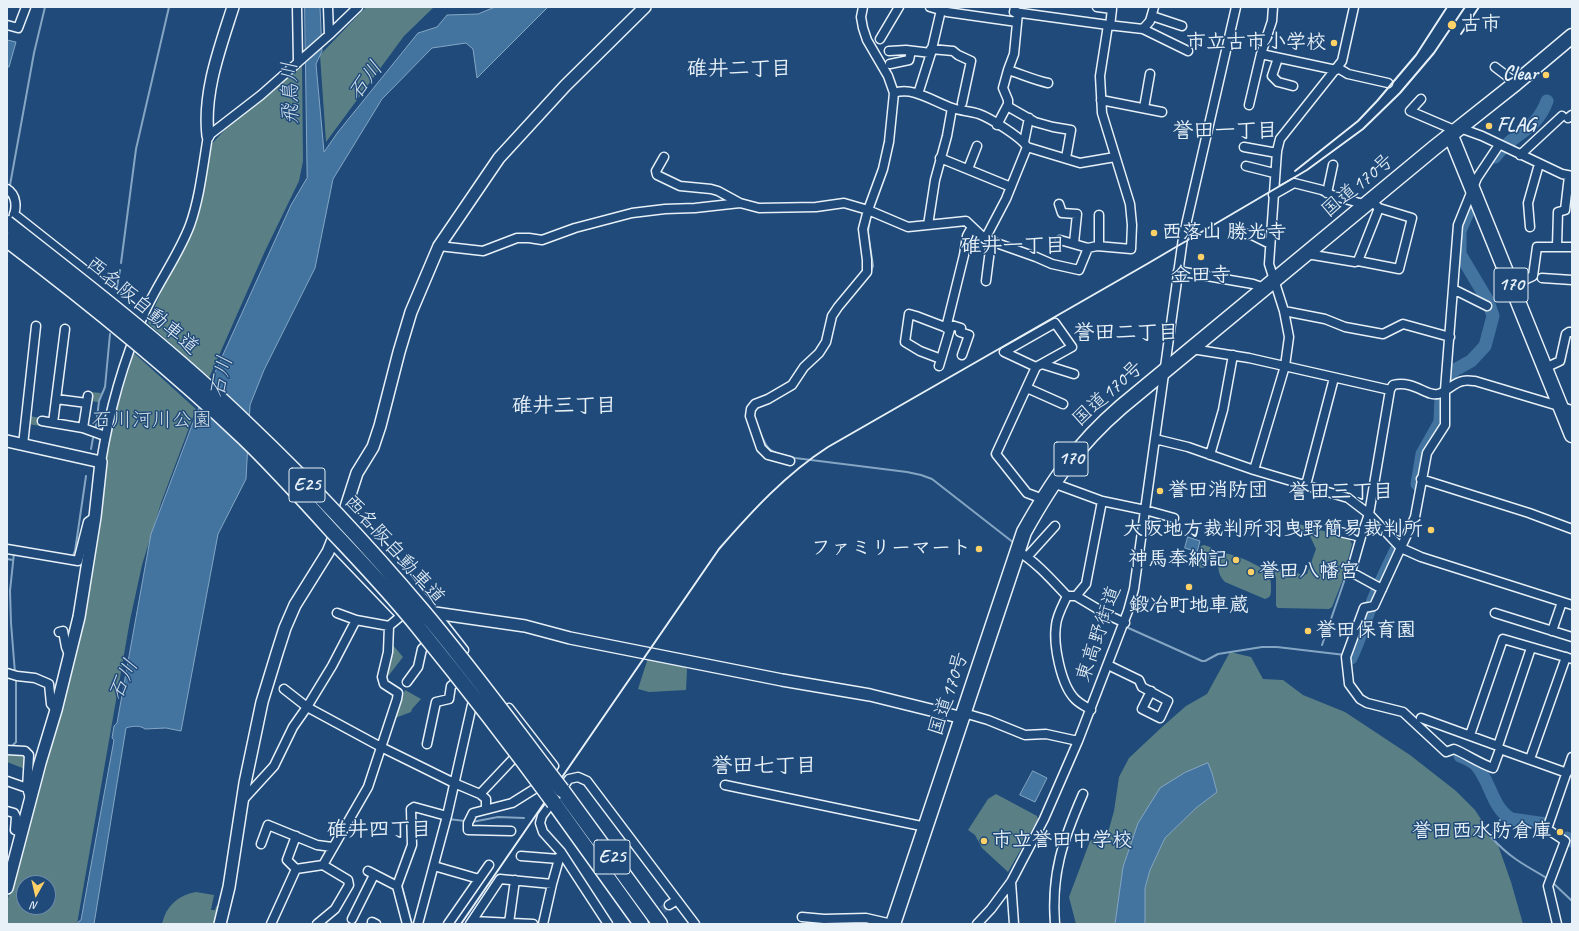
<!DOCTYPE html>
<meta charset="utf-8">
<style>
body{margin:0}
#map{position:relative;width:1579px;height:931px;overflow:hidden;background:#1f4a7a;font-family:Caveat,sans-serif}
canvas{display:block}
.frame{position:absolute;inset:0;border:8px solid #e8f1f8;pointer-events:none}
.north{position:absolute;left:16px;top:875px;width:40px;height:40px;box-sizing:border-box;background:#1f4a7a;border:1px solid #6f8dac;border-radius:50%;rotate:188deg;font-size:11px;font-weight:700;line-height:16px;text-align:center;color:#e8f1f8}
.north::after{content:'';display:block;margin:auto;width:14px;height:18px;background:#ffd166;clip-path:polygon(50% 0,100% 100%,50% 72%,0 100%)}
</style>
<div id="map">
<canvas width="1579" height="931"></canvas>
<div class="frame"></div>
<div class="north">N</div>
</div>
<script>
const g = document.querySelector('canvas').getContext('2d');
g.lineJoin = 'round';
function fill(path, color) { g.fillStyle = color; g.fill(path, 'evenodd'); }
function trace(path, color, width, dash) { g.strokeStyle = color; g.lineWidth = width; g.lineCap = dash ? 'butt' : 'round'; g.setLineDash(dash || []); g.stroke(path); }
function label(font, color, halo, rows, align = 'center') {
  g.font = font + ' Caveat,"Klee One",sans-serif'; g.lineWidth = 3; g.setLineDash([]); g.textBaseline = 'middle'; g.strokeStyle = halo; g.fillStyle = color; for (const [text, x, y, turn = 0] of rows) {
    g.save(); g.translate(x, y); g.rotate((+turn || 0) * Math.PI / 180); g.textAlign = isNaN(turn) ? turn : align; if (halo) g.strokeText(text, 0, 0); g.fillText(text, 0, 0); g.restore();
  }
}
fill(new Path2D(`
 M366,7H434L404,36L326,142L320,55Z
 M302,62L303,161L299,181L265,251L209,378L148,323L171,269L183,247L208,148L232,122Z
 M134,353L196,409L161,503L142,565L130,620L77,924H7V902L17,867L100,504L112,424ZM24,883H48V907H24Z
 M91,392L101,393L98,402L90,401Z
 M29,416L41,418L40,426L28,424Z
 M1295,523L1349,538L1352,544L1342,582L1332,607L1329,609L1278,608L1276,606V577L1269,568V566L1304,575L1307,574L1316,549L1310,536L1293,531L1291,529L1293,524Z
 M1204,545L1210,547L1212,549L1206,567C1201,569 1197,567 1195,563L1201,546Z
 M1223,553C1234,554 1261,565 1268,574C1271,579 1271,584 1271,589C1271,595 1271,597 1265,599L1225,582C1217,575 1216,561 1223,553Z
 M392,644L403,657L386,679L391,659Z
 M1230,652L1251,657L1263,679L1283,680L1303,695L1345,712L1410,755L1456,791L1475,810L1498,845L1511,882L1523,924H1145V888L1150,870L1165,838L1196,808L1217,792L1212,773L1123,867L1115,924H1076L1069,897L1090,841L1101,837L1109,829L1114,811L1119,777L1129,758L1162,727L1186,706L1207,694Z
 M648,658L686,665L687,670L686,690L649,692L638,689Z
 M405,690L421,699L412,709L411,712L395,718Z
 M7,752L22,753L25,756V769L7,762Z
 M996,794L1037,816L1038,819L1008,872L982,848L975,835L968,830L988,799Z
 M196,892L214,895L211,910H215L216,906L220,907L216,924H162C166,906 178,895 196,892Z`), '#5a8085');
const water = new Path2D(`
 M305,7H320L322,51L316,64L324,152L338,132L418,33L437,27L447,15L478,14L495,7H548L477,78L473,49L466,43L432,48L382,99L333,179L315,268L264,370L250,405L246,479L218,534L181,731L166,728L145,729C140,725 132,726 126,728L94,924H78V922L81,920L114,740L112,738L114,726L117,723L151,534L197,412L291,205L307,178Z
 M7,40L16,42L9,67H7Z
 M1188,537L1200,541L1197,552L1185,548Z
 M1208,763L1212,773L1217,792L1196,808L1165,838L1150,870L1145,888V924H1115L1123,867L1138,823L1160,788L1184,773Z
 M1033,771L1047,778L1035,802L1020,795Z`);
fill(water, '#4374a0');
trace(water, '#85a6c3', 1);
trace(new Path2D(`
 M869,33L872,42
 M893,79L897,90
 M895,119L898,94
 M10,185L34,53L45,7
 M870,218L868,232L873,266L870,273
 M121,263L136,149L169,7
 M116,292L120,270
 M804,374L811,365
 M96,426L99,401L105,387L110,334
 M758,427C768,453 768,451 795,458L907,472L921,475L932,479L1014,543
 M91,449L93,438
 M1354,549L1356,538
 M14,553L10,591L11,623L15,673
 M1033,557L1047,570
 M72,558L75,551L86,476
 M7,559L13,560
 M1124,626L1202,661H1205L1218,654L1262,647H1277L1345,655
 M1322,645L1348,570
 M1349,657L1351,658V667
 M1362,695L1370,700
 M1386,704L1403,708
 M10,748L16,742V679L14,678
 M1503,815V813
 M448,819L465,821
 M1500,820L1491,837C1509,857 1524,865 1547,878
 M472,822L498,817L524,818
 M1552,882L1572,901
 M401,883L412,924`), '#85a6c3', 2);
trace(new Path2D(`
 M1495,157C1513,132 1535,133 1547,101
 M1448,378L1453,371L1471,361L1485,346L1493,316L1488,301L1460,254V231L1469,210
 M1417,484L1422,454L1440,422L1441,395
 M1351,658C1359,642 1364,625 1370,608C1378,587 1387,568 1397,548
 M1460,756C1465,758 1472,761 1476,765C1491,782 1491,806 1511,819L1546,824
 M1567,838L1572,841`), '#4374a0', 13);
trace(new Path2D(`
 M643,924L669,905`), '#3d638d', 8, [8, 4]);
const street = new Path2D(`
 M297,7L298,62
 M328,7L329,35
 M930,7L947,12L1017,22
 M1015,7L1014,12L1108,25L1143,29L1150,21L1154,7
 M1097,7L1112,9L1110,26
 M1273,7L1272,21L1261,54L1336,70
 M1152,16L1182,26
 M7,25L18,28L26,7
 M1143,29L1188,51
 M880,39L899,7
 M931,49L953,51L958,55L971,61L962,103
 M889,51L906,50L931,53
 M1278,58L1272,76L1278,82L1293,86
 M890,64L909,60L911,51
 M1495,67L1516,83
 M1338,68L1348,74L1388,83
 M1008,70C1021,74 1034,80 1048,83
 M894,93C913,86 934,102 952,108C961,111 970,111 979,114C990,118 1021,137 1027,147
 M918,94L931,53L941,10
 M1421,99L1410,111L1452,129L1455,133
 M1101,100L1162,112
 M1249,105L1261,54
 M1007,106L1035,122L1053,127L1071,130L1066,158
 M1144,108L1150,74
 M1568,118L1572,115
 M997,125L1008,104V100L1003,88L1008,70L1014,54L1018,13
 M1460,128L1482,136L1562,174L1572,176
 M1024,142L1029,118
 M1499,145L1477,178L1458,225L1445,390V425L1427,453L1415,517L1374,606L1364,608L1346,657L1349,684L1360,699L1367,703L1403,712L1446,752L1454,749C1468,755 1479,763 1493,768L1500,749
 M1244,147L1277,153
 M1520,155L1562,116
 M664,157L656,171L657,175L680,186L711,189L718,191L740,203
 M940,158L1011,187
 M1246,166L1274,173
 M968,169L977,146
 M7,189C17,195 17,208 13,218
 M1327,193L1333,165
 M1273,195L1294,183L1322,190L1334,196L1367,205
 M1059,204L1062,213L1077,214L1074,243
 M14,214L143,316
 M1099,215V246
 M928,225L935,180L947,136L952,108
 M1530,227L1528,203L1539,164
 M1241,233L1252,235L1270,244
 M985,239L1036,257L1052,264L1079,270L1088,248
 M1060,240L1088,248L1097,246L1131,249L1132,225L1130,204L1102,113L1100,76L1108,25
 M439,246L483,251L517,238H529L542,240L575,228L632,213L665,209L695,208L740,203L759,208L816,207L844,203L868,210L908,227L966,221L985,239L1006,199L1027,147L1080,163L1115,157
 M1557,246L1558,212L1565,210L1569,176
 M1307,254L1355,262L1358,261L1399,269L1412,218L1379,208L1371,201
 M1358,261L1379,208
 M1178,271L1253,284L1264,288
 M1542,278L1572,280
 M986,281L991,242
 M1511,286L1533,276L1537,247H1572
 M1453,289L1487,306
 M1284,311L1325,319L1345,327L1383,334L1403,324L1450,337
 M948,324L961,328L960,332L969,335L962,355
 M946,328L964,255L967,236L972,227
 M1192,349L1249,358L1390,390
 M1042,364L1074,374
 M939,366L950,329L916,316L909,314L905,342L920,351L941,359
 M1036,367L1004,352L1055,323L1072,347L1036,367L996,454L1027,493L1043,499
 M1545,368L1560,361L1566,334L1569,332H1572
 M1027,388L1063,404
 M56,399L87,403
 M42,421L83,428L105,436
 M53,423L65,329
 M83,428L88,396
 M1155,439L1188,447L1254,470L1348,498L1369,514L1401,548L1421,557L1572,605
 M23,445L36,326
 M1210,455L1223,410L1233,355
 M790,461L768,455L761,448L750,416L751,409L755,404L768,399L792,385L804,367L819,353L826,342L832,316L838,307L867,272V260L863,229L868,210L883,169L889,142L894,93L888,76L867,40L863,28L861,17L863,7
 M101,462C109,413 123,362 143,316C156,285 178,257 190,225C200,197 203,165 208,136L261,95L329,35L358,7
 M1254,470L1285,366L1289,337L1284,311L1269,264L1277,151L1280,139L1342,61L1354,7
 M1421,479L1529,513L1572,529
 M1053,483L1102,501L1145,510L1174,518
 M1306,485L1334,378
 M346,507L384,548L464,650
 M1340,532L1361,537
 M331,543L399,614
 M7,549L78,561L88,522L95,517
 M1018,551C1037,563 1051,579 1067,596
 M1027,557L1055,526
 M1382,589L1351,572L1361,537L1369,514L1390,390L1393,385C1414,380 1427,397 1438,394C1447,392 1454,382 1463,381C1467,380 1471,381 1475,381L1572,410
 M1076,596L1106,614L1125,623
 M337,613L356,620L389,626
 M1495,613L1572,637
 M1552,631L1562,602
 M59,632L63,631L66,647L70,657
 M1108,665L1139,680L1142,687L1168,701L1160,718L1142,709L1151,691
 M7,673L17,676L35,678L49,684L51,704L56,710
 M407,682L418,667L422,649L425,646
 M284,689L307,707L332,666L356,620
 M509,708L554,766L536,788L512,803L473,813L468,823V830L511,831
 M1091,710C1085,706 1080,704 1075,699C1061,685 1053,645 1056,625C1057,615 1063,605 1067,596H1076L1086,584L1102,501
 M964,713L988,720L1025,735L1046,734L1078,741
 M1421,718L1498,746L1500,749L1567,773
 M1470,735L1503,639L1572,659
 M427,744L436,702L449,699L451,686L455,683
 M1498,746L1531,648
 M7,750L25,751L29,755L27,788L30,798
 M1530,759L1566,657
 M7,781L27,788
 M725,785L926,827
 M480,794L513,759
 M242,801L274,766L293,727L307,707L381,747L454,783L480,794L486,799V808
 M7,811L14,813L16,817L15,830L22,833
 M296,836L287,860L296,869
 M261,844L268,825L317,845L332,847
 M521,856L559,859
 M434,866L479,879
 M368,871L397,886L407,924
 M1011,882L1014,924
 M397,886L412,845L411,809L414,807L447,816
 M669,905L677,900
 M802,917L824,919L866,918L892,924
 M352,919L374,875
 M472,921L533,924
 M509,923L515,880
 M271,924L296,869L323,865
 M317,924L335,909L349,885L348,880L323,865L368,787L397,699L398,693L384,684L382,677L388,652L389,626L401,616L411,615
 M372,924V922L376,924
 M418,924L447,816L472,705
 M448,924L489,865
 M470,924L500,879L552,884
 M543,924L552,884L561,852
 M608,924L561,852L543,832L540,823L542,816L569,779L578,777L587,781L695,924
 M977,924L991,909L1011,882L1044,819L1078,741L1128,611L1134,589L1183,238L1236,7
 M1055,924C1051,873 1063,840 1083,794
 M1557,924L1548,886L1565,841L1547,829L1572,757`);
const secondary = new Path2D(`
 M208,136C203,92 220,48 233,7
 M7,441L101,462L95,517L79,617L56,710L40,763L7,888
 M435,613L525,626L570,638L782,680L870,695L963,718
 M220,924L229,887L245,783L262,702L277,653L285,628L295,605L328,552L346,507L357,473L373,447L380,426L399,352L411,312L439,246L499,158L565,86L645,7`);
const highway = new Path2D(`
 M1451,136L1572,435
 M562,790L660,924
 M554,803L641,924
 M893,924L1024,532C1052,482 1077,445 1121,407L1434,148L1516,83L1572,36`);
trace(street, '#e8f1f8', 11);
trace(secondary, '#e8f1f8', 14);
trace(highway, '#e8f1f8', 17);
trace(street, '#1f4a7a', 8);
trace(secondary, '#1f4a7a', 11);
trace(highway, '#1f4a7a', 14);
trace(new Path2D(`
 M1461,34L1479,7
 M1295,171L1358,121L1377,101L1416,55L1447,7
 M461,924L719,549C752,511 786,474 828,447L1147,264L1307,170L1363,129L1400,93L1434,53L1465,7`), '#e8f1f8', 2);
const highwayBridge = new Path2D(`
 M7,223C90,288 173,352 249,426C310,484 368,546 422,610C471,668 516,730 562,790
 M7,240C89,302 169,367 244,438C274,467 303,499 331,530C361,562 391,593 418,627C465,685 510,743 554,803`);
trace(highwayBridge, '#e8f1f8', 17, []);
trace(highwayBridge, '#1f4a7a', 14);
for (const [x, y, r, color] of [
 [1452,25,5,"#ffd166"],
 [1334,43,4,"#ffd166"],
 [1546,75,4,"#ffd166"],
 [1489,126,4,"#ffd166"],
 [1154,233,4,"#ffd166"],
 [1201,257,4,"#ffd166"],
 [1160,491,4,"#ffd166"],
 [1431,530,4,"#ffd166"],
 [979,549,4,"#ffd166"],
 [1236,560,4,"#ffd166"],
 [1251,572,4,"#ffd166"],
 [1189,587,4,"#ffd166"],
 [1308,631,4,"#ffd166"],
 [1560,832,4,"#ffd166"],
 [984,841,4,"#ffd166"]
]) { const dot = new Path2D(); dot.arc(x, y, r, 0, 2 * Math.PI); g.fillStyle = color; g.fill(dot); trace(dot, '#1f4a7a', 1.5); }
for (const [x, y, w] of [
 [1511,285,34],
 [1071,459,34],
 [307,485,36],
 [612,857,36]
]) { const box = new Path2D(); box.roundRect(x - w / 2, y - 17, w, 34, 3); g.fillStyle = '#1f4a7a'; g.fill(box); trace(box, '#e8f1f8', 1); }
label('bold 19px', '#e8f1f8', null, [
 ["170",1511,285],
 ["170",1071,459],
 ["E25",307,485],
 ["E25",612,857]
]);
label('bold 20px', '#e8f1f8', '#1f4a7a', [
 ["古市",1461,25],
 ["市立古市小学校",1326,43,"right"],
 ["Clear",1538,75,"right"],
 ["FLAG",1497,126],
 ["西落山 勝光寺",1162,233],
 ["金田寺",1201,276,"center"],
 ["誉田消防団",1168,491],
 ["大阪地方裁判所羽曳野簡易裁判所",1423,530,"right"],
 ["ファミリーマート",971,549,"right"],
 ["神馬奉納記",1228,560,"right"],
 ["誉田八幡宮",1259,572],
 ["鍛冶町地車蔵",1189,606,"center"],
 ["誉田保育園",1316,631],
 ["誉田西水防倉庫",1552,832,"right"],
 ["市立誉田中学校",992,841]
], 'left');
label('20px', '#e8f1f8', '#1f4a7a', [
 ["国道170号",1358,186,-40],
 ["西名阪自動車道",142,306,40],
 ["国道170号",1108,394,-42],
 ["西名阪自動車道",394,550,48],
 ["東高野街道",1099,634,-71],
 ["国道170号",949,694,-72]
]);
label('20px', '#d3e0e7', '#1f4a7a', [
 ["石川河川公園",152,421]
]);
label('bold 21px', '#e8f1f8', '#1f4a7a', [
 ["碓井二丁目",739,69],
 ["誉田一丁目",1225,131],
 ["碓井一丁目",1013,246],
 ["誉田二丁目",1126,333],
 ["碓井三丁目",564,406],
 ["誉田三丁目",1341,492],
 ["誉田七丁目",764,766],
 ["碓井四丁目",379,830]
]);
label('italic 21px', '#cfdeeb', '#1f4a7a', [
 ["石川",366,81,-53],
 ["飛鳥川",291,93,-91],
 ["石川",222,377,-77],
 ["石川",124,680,-65]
]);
</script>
